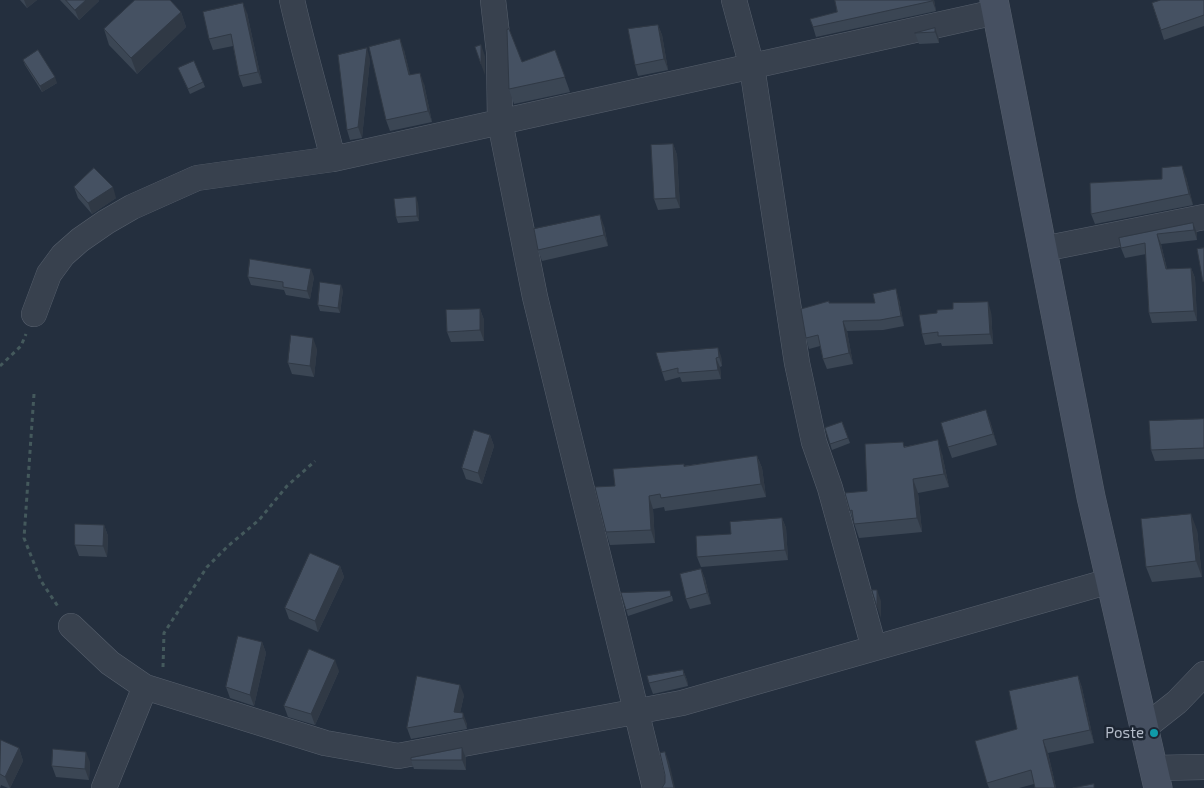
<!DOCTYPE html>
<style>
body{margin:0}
canvas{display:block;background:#242f3e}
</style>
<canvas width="1204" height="788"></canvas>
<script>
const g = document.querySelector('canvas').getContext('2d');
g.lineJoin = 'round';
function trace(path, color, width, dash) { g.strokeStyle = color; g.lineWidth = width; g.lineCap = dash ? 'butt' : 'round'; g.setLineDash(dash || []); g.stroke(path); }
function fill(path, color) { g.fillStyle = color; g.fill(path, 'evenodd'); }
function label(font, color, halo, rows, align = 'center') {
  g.font = font + ' "Exo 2",sans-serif'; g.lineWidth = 5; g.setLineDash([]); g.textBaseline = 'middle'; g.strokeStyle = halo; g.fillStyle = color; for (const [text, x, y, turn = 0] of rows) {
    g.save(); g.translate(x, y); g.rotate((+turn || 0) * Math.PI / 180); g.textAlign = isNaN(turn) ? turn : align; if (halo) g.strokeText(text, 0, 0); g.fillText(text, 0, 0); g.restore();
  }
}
const street = new Path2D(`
 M292,0C304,53 320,106 333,159
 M493,0L499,52L500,122L535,297L655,788
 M734,0L752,67L797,363L814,442L830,488L874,648
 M1043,249L1204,217
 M34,314L49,274L63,255L80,240L106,222L132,207L197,178L333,159L996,12
 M71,626L110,663L145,687L104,788
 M145,687L325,743L398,756L682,703L1110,581
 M1144,728L1177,702L1204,674
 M1154,768L1204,767`);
const secondary = new Path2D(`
 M994,0L1091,497L1158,788`);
trace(street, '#565f6c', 26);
trace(secondary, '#565f6c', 29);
trace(new Path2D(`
 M0,366L21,346L26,334
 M34,394L24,538L41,581L59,608
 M163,667L164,633L207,567L228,546L259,520L287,486L315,461`), '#44595c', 3, [4, 4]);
trace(street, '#38414e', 25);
trace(secondary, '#465061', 28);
fill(new Path2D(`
 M20,0H37L27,8Z
 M60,0H98L99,1L79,20Z
 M934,0L936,11L816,37L813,27L837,12Z
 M1204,0V26L1164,40L1152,3Z
 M181,12L186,27L137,74L109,45L104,29Z
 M247,13L262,83L243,87L239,76L233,46L213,50L209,39Z
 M658,25L662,35L668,70L638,76L635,65Z
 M935,28L939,39V43L919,44L915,33Z
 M404,50L410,75L424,84L432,122L390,131L386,120Z
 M555,50L570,92L514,104L509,89L522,62Z
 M370,59L362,138L350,140L347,130Z
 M23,60L57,83L42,92L25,65Z
 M178,68L203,82L205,87L190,94Z
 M673,144L677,155L680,208L658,210L654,199Z
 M1186,177L1193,205L1095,224L1091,214L1162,179Z
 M74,187L116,198L92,214L78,198Z
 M418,203L419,221L398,223L396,217Z
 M1193,223L1197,233V240L1161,244L1167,269L1191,268L1195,278L1197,321L1152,323L1149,313L1146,254L1125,258L1121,248L1119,238Z
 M604,226L608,246L542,261L538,250Z
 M248,277H314L310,299L286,295L284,290L251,285Z
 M343,290L340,313L320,311L318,305Z
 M899,300L904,326L883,330L847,331L853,364L827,369L823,359L820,346L809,349L806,338L830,303H875Z
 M480,309L484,320V341L451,342L447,332Z
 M991,312L993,344L942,346L941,343L925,345L922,334Z
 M317,349L314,377L292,374L288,363Z
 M721,356L722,366L720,367L721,379L682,382L680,377L665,381L662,372Z
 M1204,419V459L1155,461L1151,450Z
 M990,421L997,445L952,458L948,447Z
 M842,422L850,443L832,450L825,428Z
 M490,435L494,446L482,484L466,479L462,468Z
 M905,446L942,454L949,487L918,493L922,532L859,538L850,511Z
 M757,456L762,468L766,497L665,511L664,507L653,509L655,543L610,545L606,532L615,486L685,466Z
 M782,518L786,528L788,560L701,567L697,557L731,534Z
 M104,525L108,536L107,557L79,556L75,545Z
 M1197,530L1202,577L1152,582L1146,567Z
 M340,566L344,577L318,632L289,619L285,608Z
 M701,569L705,579L711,604L690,609L686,599Z
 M621,593L672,596L673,601L628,616Z
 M262,642L266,653L254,706L230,698L226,687Z
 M683,670L687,680L688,686L653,694L649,683Z
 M339,671L315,725L288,717L284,706Z
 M1078,676L1082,688L1094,743L1048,753L1056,788H1035L1034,784L1019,788H989L987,783L1017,729Z
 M464,695L460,713L467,724V729L411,739L407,728Z
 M0,741L19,748L23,761L10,788H8L1,785L0,788Z
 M462,748L466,758V770L414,769L411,760Z
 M90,762L89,780L56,777L52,766Z`), '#3b4654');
fill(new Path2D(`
 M24,0H37L27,8Z
 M86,0H98L99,1L79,20L75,10Z
 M932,0H934L936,11Z
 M243,3L247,13L262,83L258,72Z
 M181,12L186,27L137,74L131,58Z
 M658,25L662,35L668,70L664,59Z
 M935,28L939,39V43L935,32Z
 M400,39L404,50L413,86L409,75Z
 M481,45L485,56V75L481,64Z
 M367,48L370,59L362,138L358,127Z
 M420,73L424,84L432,122L428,111Z
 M55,77L57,83L42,92L40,86Z
 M673,144L677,155L680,208L676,198Z
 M1182,166L1186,177L1193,205L1189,194Z
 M113,187L116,198L92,214L88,203Z
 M416,197L418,203L419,221L417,216Z
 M600,215L604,226L608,246L604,235Z
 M1193,223L1197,233V240L1194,230Z
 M1157,234L1161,244L1169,279L1166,269Z
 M1191,268L1195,278L1197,321L1194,311Z
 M311,269L314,277L310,299L307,291Z
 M341,285L343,290L340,313L338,308Z
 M896,289L899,300L904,326L901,316Z
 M988,302L991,312L993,344L990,334Z
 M480,309L484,320V341L480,330Z
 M843,321L847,331L853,364L849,353Z
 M313,338L317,349L314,377L310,366Z
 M718,348L721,356L722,366L719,357Z
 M716,358L720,367L721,379L718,370Z
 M986,410L990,421L997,445L993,434Z
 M490,435L494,446L482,484L478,473Z
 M938,440L942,454L949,487L944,474Z
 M757,456L762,468L766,497L761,484Z
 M913,479L918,493L922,532L917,518Z
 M649,496L653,509L655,543L651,530Z
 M1191,514L1197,530L1202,577L1196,561Z
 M782,518L786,528L788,560L785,550Z
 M104,525L108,536L107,557L103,546Z
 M340,566L344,577L318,632L315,621Z
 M701,569L705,579L711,604L707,593Z
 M877,590L881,601V618L877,607Z
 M262,642L266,653L254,706L250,695Z
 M335,660L339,671L315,725L311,714Z
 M683,670L687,680L688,686L684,675Z
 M1078,676L1082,688L1094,743L1090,730Z
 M460,685L464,695L459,718L454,712Z
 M463,713L467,724V729L463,718Z
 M1043,740L1048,753L1056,788H1055Z
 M19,748L23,761L10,788L5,777Z
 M462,748L466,758V770L462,760Z
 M86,752L90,762L89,780L85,769Z
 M665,752L669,762L675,788H674Z`), '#303945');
const building = new Path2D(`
 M66,0H86L75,10Z
 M135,0H170L181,12L131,58L104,29Z
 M835,0H932V1L813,27L810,19L837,12Z
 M1161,0H1204V15L1161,30L1152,3Z
 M243,3L258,72L239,76L231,34L209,39L203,12Z
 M658,25L664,59L635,65L628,29Z
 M935,28V32L915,33Z
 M509,29L522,62L555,50L565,77L509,89L507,30Z
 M400,39L409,75L420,73L428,111L386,120L369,47Z
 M481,45V64L475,47Z
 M367,48L358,127L347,130L338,55Z
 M38,50L55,77L40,86L23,60Z
 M194,61L203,82L188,89L178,68Z
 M673,144L676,198L654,199L651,145Z
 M1182,166L1189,194L1091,214L1090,183L1162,179V168Z
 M94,168L113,187L88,203L74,187Z
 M416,197L417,216L396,217L394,199Z
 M600,215L604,235L538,250L534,229Z
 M1193,223L1194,230L1157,234L1166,269L1191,268L1194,311L1149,313L1145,243L1121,248L1119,238Z
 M1204,248V281L1203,282L1197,249Z
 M250,259L311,269L307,291L283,287V282L248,277Z
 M320,282L341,285L338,308L318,305Z
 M896,289L901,316L880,320L843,321L849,353L823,359L818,335L806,338L801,309L829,301V303H875L873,294Z
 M988,302L990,334L938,336V332L922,334L919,315L937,313V310L953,309V303Z
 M480,309V330L447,332L446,310Z
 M291,335L313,338L310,366L288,363Z
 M718,348L719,357L716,358L718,370L678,373V368L662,372L656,353Z
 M986,410L993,434L948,447L941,423Z
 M1204,419V448L1151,450L1149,421Z
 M842,422L848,438L830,444L825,428Z
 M474,430L490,435L478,473L462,468Z
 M938,440L944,474L913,479L917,518L854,524L852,510L850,511L845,493L867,491L865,444L903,442L904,447Z
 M757,456L761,484L661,498L660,494L649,496L651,530L606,532L595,487L615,486L613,469L684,464V466Z
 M1191,514L1196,561L1146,567L1141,519Z
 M782,518L785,550L697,557L696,536L731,534L730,522Z
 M75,524L104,525L103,546L75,545Z
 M310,553L340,566L315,621L285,608Z
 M701,569L707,593L686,599L680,574Z
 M872,590H877V607Z
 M670,591L671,596L626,610L621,593Z
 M238,636L262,642L250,695L226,687Z
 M309,649L335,660L311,714L284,706Z
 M683,670L684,675L649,683L647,676Z
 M417,676L460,685L454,712L463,713V718L407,728Z
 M1078,676L1090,730L1043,740L1055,788H1035L1031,770L987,783L975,741L1017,729L1009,691Z
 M1,740L19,748L5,777L0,774Z
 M462,748V760H411V758Z
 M53,749L86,752L85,769L52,766Z
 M665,752L674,788H662L665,783V775L660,753Z
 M1094,784V788H1073Z`);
fill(building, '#455162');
trace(building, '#303945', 1);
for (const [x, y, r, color] of [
 [1154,733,5,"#0f9aa8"]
]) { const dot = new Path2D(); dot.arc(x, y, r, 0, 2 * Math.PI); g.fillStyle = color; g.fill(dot); trace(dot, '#1d2633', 2); }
label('15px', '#b4bcc9', '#1d2633', [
 ["Poste",1144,733]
], 'right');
</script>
